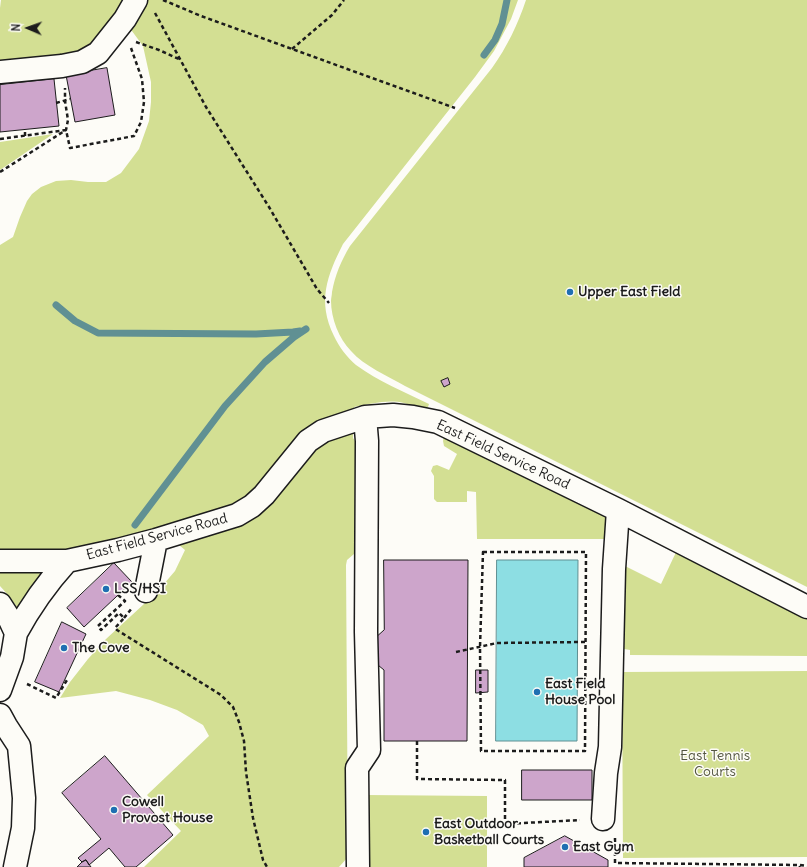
<!DOCTYPE html>
<style>
body{margin:0}
#map{position:relative;width:807px;height:867px;overflow:hidden;background:#fdfcf7;font-family:Delius,sans-serif}
canvas{display:block}
.north{position:absolute;left:8px;top:8px;width:40px;height:40px;-webkit-text-stroke:3px #fdfcf7;paint-order:stroke;rotate:272deg;font-size:11px;font-weight:700;line-height:16px;text-align:center;color:#1c1c1c}
.north::after{content:'';display:block;margin:auto;width:14px;height:18px;background:#1c1c1c;clip-path:polygon(50% 0,100% 100%,50% 72%,0 100%)}
</style>
<div id="map">
<canvas width="807" height="867"></canvas>
<div class="north">N</div>
</div>
<script>
const g = document.querySelector('canvas').getContext('2d');
g.lineJoin = 'round';
function fill(path, color) { g.fillStyle = color; g.fill(path, 'evenodd'); }
function trace(path, color, width, dash) { g.strokeStyle = color; g.lineWidth = width; g.lineCap = dash ? 'butt' : 'round'; g.setLineDash(dash || []); g.stroke(path); }
function label(font, color, halo, rows, align = 'center') {
  g.font = font + ' Delius,sans-serif'; g.lineWidth = 3; g.setLineDash([]); g.textBaseline = 'middle'; g.strokeStyle = halo; g.fillStyle = color; for (const [text, x, y, turn = 0] of rows) {
    g.save(); g.translate(x, y); g.rotate((+turn || 0) * Math.PI / 180); g.textAlign = isNaN(turn) ? turn : align; if (halo) g.strokeText(text, 0, 0); g.fillText(text, 0, 0); g.restore();
  }
}
fill(new Path2D(`
 M1,0H129L96,44L77,53L58,56L0,62V8Z
 M144,0H518L511,19L494,51L475,77L343,244C327,276 317,301 334,336C339,347 347,357 356,365C378,381 404,392 429,404L428,407C420,410 412,405 404,403C388,399 370,404 354,407L353,438L358,445L359,545L354,554L347,560L346,565L348,857L339,867H144L181,831L147,795L209,736L203,725L177,710L150,700L116,691L60,698L70,682L88,659L106,639L157,592L175,571L185,550L179,545L186,536L52,555L0,554V245L13,237L20,217L27,201L32,194L41,187L56,181L71,180L88,182H106L121,173L139,149L149,121L151,102V82L143,46L129,27Z
 M526,0H807V587L405,386C388,376 364,366 351,351C339,339 331,318 331,301C331,298 332,295 332,292C335,275 341,261 350,246L492,68C507,47 518,24 526,0Z
 M53,134L0,170V142Z
 M444,436L604,513L606,520L605,539H477L476,492L467,491V502H437L434,499V476L431,471L433,466L437,465L449,470L457,454L444,446L443,441Z
 M678,548L807,613V656L630,655V650L624,649L625,566L661,584Z
 M0,565L39,567L46,573L19,610L9,596L0,586Z
 M807,671V857L623,858L622,672Z
 M366,795L487,796V867H366Z`), '#d3df93');
const water = new Path2D(`
 M497,560H578L577,741H496Z`);
fill(water, '#8ddee3');
trace(water, '#609093', 1);
trace(new Path2D(`
 M484,55L495,40L502,24L507,0
 M56,305L75,321L98,333L256,334L293,332L300,331
 M135,525L225,406L265,362L294,337L306,329`), '#609093', 7);
const building = new Path2D(`
 M107,68L115,115L75,122L66,75Z
 M54,79L59,126L0,132V85Z
 M448,378L450,384L444,387L441,381Z
 M384,560H468L467,741H384V670L373,661L374,639L384,630Z
 M114,563L132,582L84,627L67,608Z
 M62,622L86,634L59,692L35,682Z
 M476,670H488V692L476,693Z
 M105,756L173,835L136,867H125L109,848L89,865L86,860L82,862L78,858L101,839L62,793Z
 M522,770H592V800H522Z
 M565,836L608,860V867H524V858Z
 M86,860L91,867H77L82,862Z`);
fill(building, '#cda5cb');
trace(building, '#1c1c1c', 1);
const minor = new Path2D(`
 M0,72L62,66L82,62L98,53L125,19L136,0
 M0,561H67L118,550L156,540L237,515L252,506L264,495L308,441L323,431L365,417L393,415L413,417L438,422L618,510L807,607
 M146,591L156,540
 M0,604L9,618L16,633L12,657L0,690
 M16,633C30,607 47,583 67,561
 M0,715L6,726L19,746L24,798L23,828L15,867
 M603,819L606,773L610,747L612,655L614,569L618,510
 M358,867L357,768L369,750L366,632L367,441L365,417`);
trace(minor, '#1c1c1c', 25);
trace(new Path2D(`
 M163,0L201,16L455,108
 M155,13L206,107L269,207L317,289L329,303
 M136,42L159,50L181,60
 M292,49L332,15L344,0
 M56,103L70,99
 M25,136V129
 M0,139L66,130L70,148L134,136L141,122L144,102L142,79L131,48
 M0,172L66,130L68,120L65,101V88
 M483,552H586L585,751H481L480,647Z
 M118,595L125,601L98,626L101,630L119,613L124,618L115,628L117,630L221,695L233,707L239,722L244,741L246,772L253,818L263,860L267,867
 M124,618L132,608
 M456,652L497,643L585,642
 M27,684L56,698L67,680L65,679
 M417,741V779L505,780V824L580,820
 M615,838V863L799,865L800,867
 M800,865L807,866`), '#1c1c1c', 2.5, [4, 3]);
trace(minor, '#fdfcf7', 22);
for (const [x, y, r, color] of [
 [570,292,4,"#1f6fb2"],
 [106,589,4,"#1f6fb2"],
 [64,648,4,"#1f6fb2"],
 [537,692,4,"#1f6fb2"],
 [114,810,4,"#1f6fb2"],
 [426,832,4,"#1f6fb2"],
 [565,847,4,"#1f6fb2"]
]) { const dot = new Path2D(); dot.arc(x, y, r, 0, 2 * Math.PI); g.fillStyle = color; g.fill(dot); trace(dot, '#fdfcf7', 1.5); }
label('bold 14px', '#1c1c1c', '#fdfcf7', [
 ["Upper East Field",578,292],
 ["LSS/HSI",114,589],
 ["The Cove",72,648],
 ["East Field",545,684],
 ["House Pool",545,700],
 ["Cowell",122,802],
 ["Provost House",122,818],
 ["East Outdoor",434,824],
 ["Basketball Courts",434,840],
 ["East Gym",573,847]
], 'left');
label('14px', '#1c1c1c', '#fdfcf7', [
 ["East Field Service Road",503,455,25],
 ["East Field Service Road",157,537,-15]
]);
label('14px', '#535640', '#fdfcf7', [
 ["East Tennis",715,756],
 ["Courts",715,772]
]);
</script>
